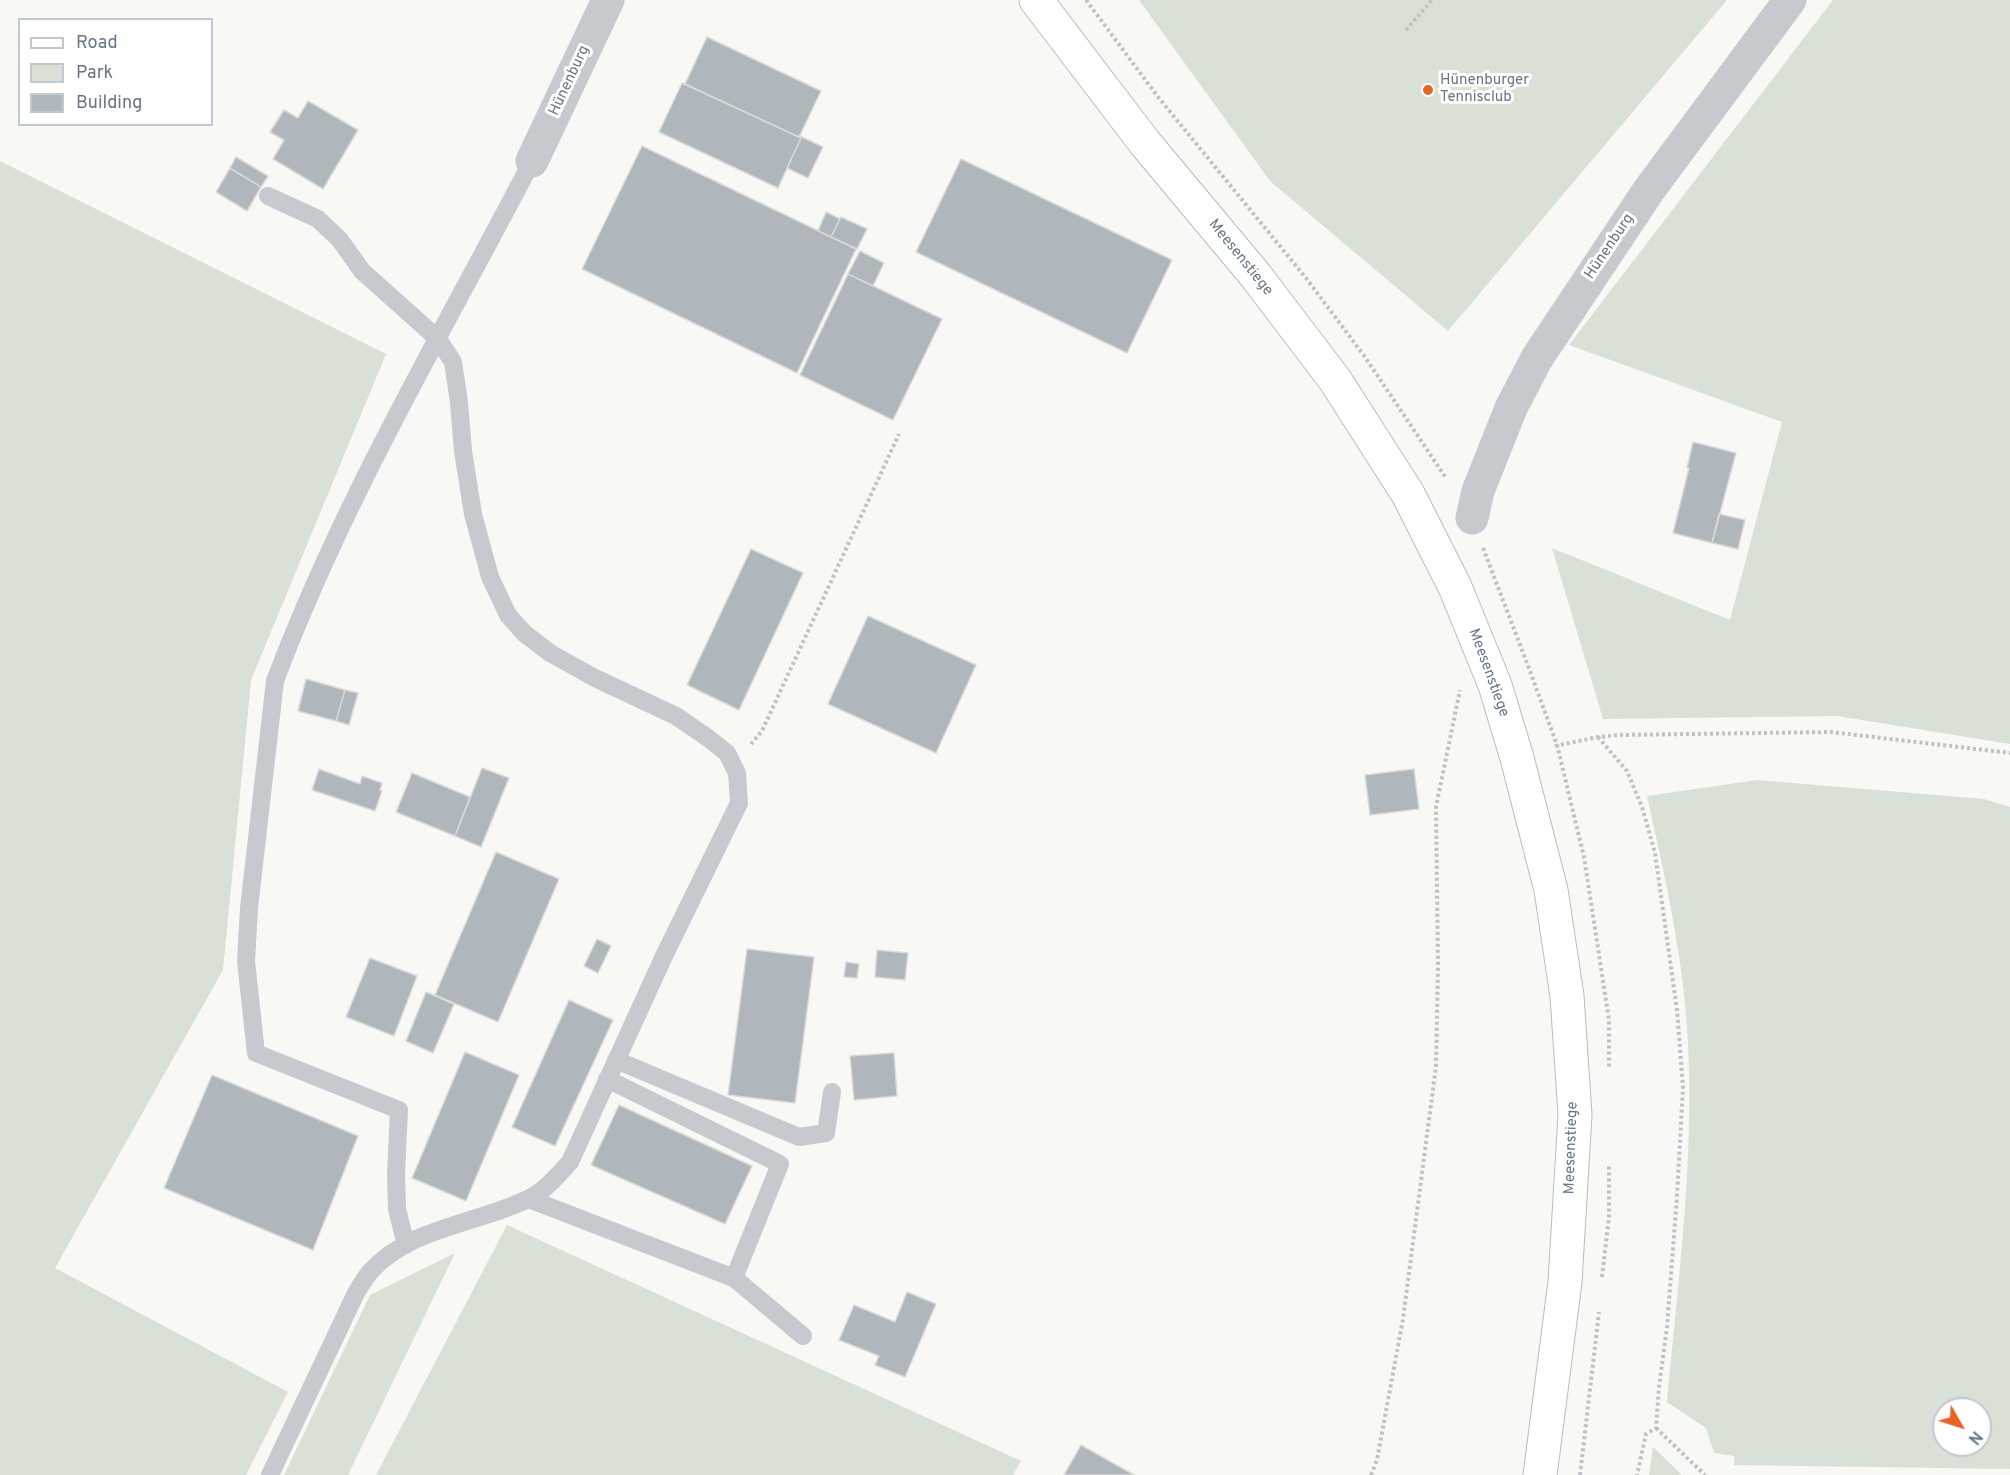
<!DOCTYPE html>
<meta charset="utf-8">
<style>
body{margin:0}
#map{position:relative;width:2010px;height:1475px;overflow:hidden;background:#f8f8f5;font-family:Overpass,sans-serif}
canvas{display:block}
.legend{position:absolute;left:18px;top:18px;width:195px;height:108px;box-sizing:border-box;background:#fff;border:2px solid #c2c8cf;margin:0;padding:8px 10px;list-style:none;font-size:18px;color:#667687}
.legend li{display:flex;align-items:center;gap:12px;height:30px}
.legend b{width:30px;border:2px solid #c2c8cf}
.north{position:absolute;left:1932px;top:1397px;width:60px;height:60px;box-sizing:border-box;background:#fff;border:2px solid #c2c8cf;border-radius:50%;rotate:129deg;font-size:16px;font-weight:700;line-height:24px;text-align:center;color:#667687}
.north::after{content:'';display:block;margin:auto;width:21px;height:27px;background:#e86425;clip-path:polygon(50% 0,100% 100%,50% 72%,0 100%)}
</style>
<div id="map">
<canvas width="2010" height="1475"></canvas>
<ul class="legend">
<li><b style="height:8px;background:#fff"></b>Road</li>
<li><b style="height:16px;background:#d9e0d6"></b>Park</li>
<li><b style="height:16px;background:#afb6bc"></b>Building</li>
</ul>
<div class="north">N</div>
</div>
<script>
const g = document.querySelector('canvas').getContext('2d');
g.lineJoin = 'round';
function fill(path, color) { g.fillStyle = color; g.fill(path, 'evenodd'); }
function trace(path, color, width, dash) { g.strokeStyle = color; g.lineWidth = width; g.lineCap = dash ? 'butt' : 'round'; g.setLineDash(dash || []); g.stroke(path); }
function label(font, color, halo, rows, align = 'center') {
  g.font = font + ' Overpass,sans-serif'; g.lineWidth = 6; g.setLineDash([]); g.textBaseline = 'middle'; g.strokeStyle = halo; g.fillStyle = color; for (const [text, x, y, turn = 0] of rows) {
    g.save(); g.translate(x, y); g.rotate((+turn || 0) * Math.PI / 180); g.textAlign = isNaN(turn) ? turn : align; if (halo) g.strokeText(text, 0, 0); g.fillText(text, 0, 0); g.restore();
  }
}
fill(new Path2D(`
 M1139,0H1727L1448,331L1270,181Z
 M1833,0H2010V744L1837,716L1603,719L1552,548L1730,620L1782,422L1569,345Z
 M0,161L386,354L251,680L223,970L55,1268L288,1392L246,1475H0Z
 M1757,780L1984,799L2010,807V1469L1734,1465V1456L1714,1453L1706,1428L1667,1402C1678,1282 1694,1163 1688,1043C1684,959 1665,877 1647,796ZM1944,1409H1980V1445H1944Z
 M507,1225L1021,1461L1013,1475H376Z
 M455,1253L348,1475H284L370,1295Z
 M1653,1447L1682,1475H1649Z`), '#d9e0d6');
const building = new Path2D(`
 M707,37L821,91L799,137L685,84Z
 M682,83L801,138L778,188L659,132Z
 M308,101L358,130L323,189L273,159L284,140L270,132L284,110L298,118Z
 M800,136L823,147L808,178L787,168L801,138Z
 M642,146L856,249L797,373L582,269Z
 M236,157L268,176L261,187L230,168Z
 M961,159L1172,260L1127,353L916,252Z
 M230,168L261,187L247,211L216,192Z
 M826,212L840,219L831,237L818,231Z
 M841,217L867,229L857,249L831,237Z
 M860,251L884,263L873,286L848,274Z
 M848,274L942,319L893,420L800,375Z
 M1693,442L1736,453L1712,543L1673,533L1689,468H1687Z
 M1719,514L1745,520L1738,549L1712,543Z
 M751,549L803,573L739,710L687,685Z
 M868,616L976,665L936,753L828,704Z
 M306,679L345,690L336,721L298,711Z
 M345,690L358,693L349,725L336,721Z
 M482,768L509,778L481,847L455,836Z
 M319,769L360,784L362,776L382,783L380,790L382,791L375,811L312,790Z
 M1414,769L1419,809L1370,815L1365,775Z
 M412,773L470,797L455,836L396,812Z
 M496,852L559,879L498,1022L435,995Z
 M597,939L611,946L598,973L584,966Z
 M747,949L814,957L795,1103L728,1095Z
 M877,950L908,953L905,980L875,977Z
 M370,958L417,976L394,1036L346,1017Z
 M846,962L859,964L857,978L844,977Z
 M426,992L454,1004L433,1053L406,1041Z
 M569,1000L613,1020L555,1146L512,1127Z
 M465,1052L519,1075L466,1201L412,1178Z
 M894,1053L897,1096L854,1100L850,1056Z
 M212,1075L358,1136L313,1250L164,1188Z
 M619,1105L752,1166L725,1224L591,1165Z
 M907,1292L936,1304L905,1377L875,1365L879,1356L839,1340L854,1305L895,1322Z
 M1081,1445L1134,1475H1064Z`);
fill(building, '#afb6bc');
trace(building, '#dadad7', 1.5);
const secondary = new Path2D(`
 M1036,0L1145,143L1256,276L1335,380L1408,494L1455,587L1495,685L1517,758L1551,890L1567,996L1575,1115L1565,1282L1540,1475`);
trace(secondary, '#b8bdc2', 35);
trace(new Path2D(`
 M1086,0L1158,97L1306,278L1365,357L1446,478
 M1406,30L1432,0
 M1483,548L1530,671L1557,745L1584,857L1609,1020V1068
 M1598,737L1627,771L1642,807L1655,853L1677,1010L1683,1087L1677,1196L1667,1327L1659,1387L1656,1428L1646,1434L1637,1475
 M751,744L762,731L899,434
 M1555,746L1598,737L1621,735L1831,732L2010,753
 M1602,1277L1609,1217V1165
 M1656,1428L1705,1475
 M1371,1475L1377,1460L1403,1319L1436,1066L1438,965L1436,807L1460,690
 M1580,1475L1599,1312`), '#bfc2c4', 4, [3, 3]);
trace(new Path2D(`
 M268,196L318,219L340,240L362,271L438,339L453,362L459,402L463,451L473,514L490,577L508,615L524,633L550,653L595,678L676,716L708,738L727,753L737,773L739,803L664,956L570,1162C557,1176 545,1191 528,1199C477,1224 410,1227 370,1272C364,1279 359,1288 355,1295L270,1475
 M616,1060L799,1137L826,1133L832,1092
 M607,1079L780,1164L734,1278
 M529,1199L734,1278L803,1336
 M406,1245L397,1209L396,1174L399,1110L256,1053L246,961L249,908L275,681C343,500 443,332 532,161`), '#c6c9cd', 18);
trace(new Path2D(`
 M532,161L608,0
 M1472,518L1478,491L1511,408L1537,358L1649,190L1790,0`), '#c6c9cd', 33);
trace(secondary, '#fff', 33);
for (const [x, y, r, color] of [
 [1428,90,6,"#e86425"]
]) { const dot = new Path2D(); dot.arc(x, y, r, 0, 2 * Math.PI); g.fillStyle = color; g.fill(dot); trace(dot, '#fff', 2); }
label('15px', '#667687', '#fff', [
 ["Hünenburg",570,81,-65],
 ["Hünenburg",1610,247,-56],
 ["Meesenstiege",1240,258,51],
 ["Meesenstiege",1488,673,70],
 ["Meesenstiege",1572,1148,-88]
]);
label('15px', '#667687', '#fff', [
 ["Hünenburger",1440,81],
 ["Tennisclub",1440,98]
], 'left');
</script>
